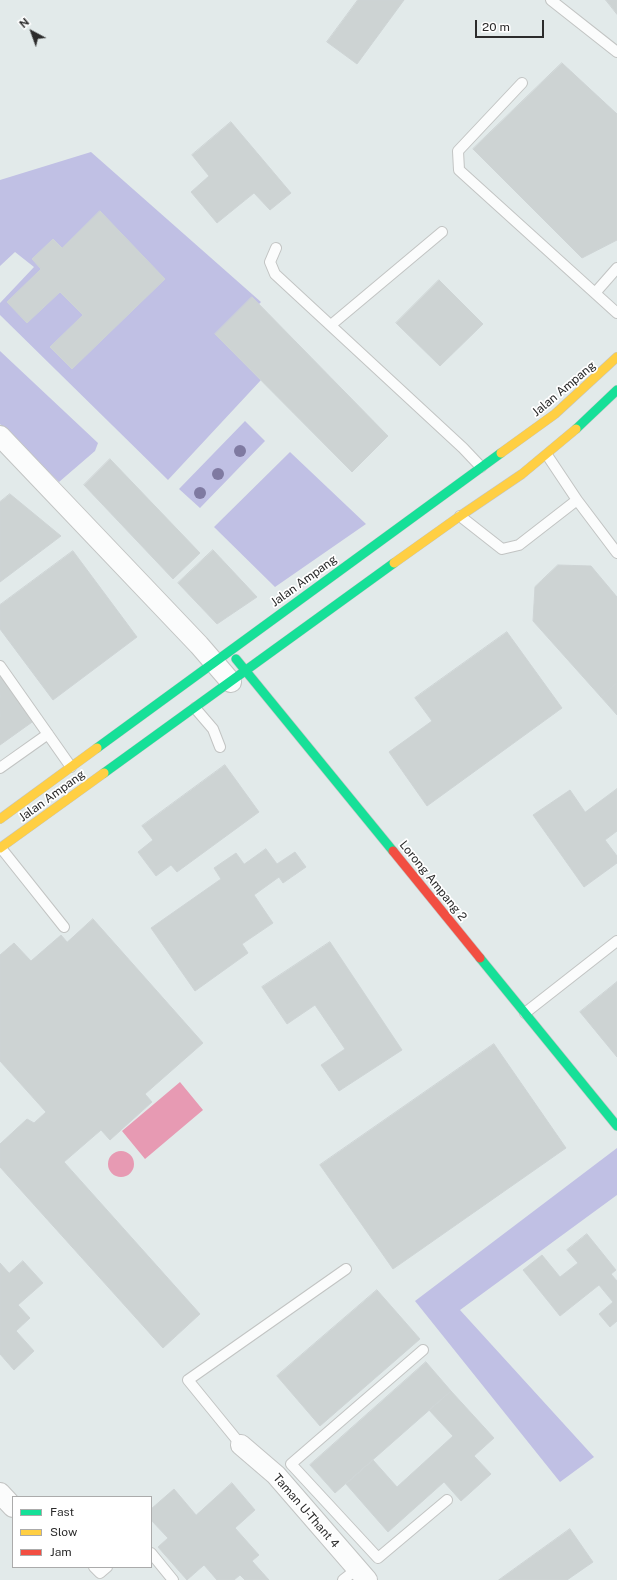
<!DOCTYPE html>
<style>
body{margin:0}
#map{position:relative;width:617px;height:1580px;overflow:hidden;background:#e2eaea;font-family:"Public Sans",sans-serif}
canvas{display:block}
.legend{position:absolute;left:12px;top:1496px;width:140px;height:72px;box-sizing:border-box;background:#fff;border:1px solid #ababab;margin:0;padding:5px 7px;list-style:none;font-size:12px;color:#2c2c2c}
.legend li{display:flex;align-items:center;gap:8px;height:20px}
.legend b{width:20px;border:1px solid #ababab}
.north{position:absolute;left:12px;top:12px;width:40px;height:40px;-webkit-text-stroke:3px #fff;paint-order:stroke;rotate:319deg;font-size:11px;font-weight:700;line-height:16px;text-align:center;color:#2c2c2c}
.north::after{content:'';display:block;margin:auto;width:14px;height:18px;background:#2c2c2c;clip-path:polygon(50% 0,100% 100%,50% 72%,0 100%)}
.scale{position:absolute;left:475px;top:20px;width:69px;height:18px;box-sizing:border-box;border:2px solid #2c2c2c;border-top:0;padding-left:5px;font-size:12px;line-height:14px;white-space:nowrap;color:#2c2c2c;-webkit-text-stroke:3px #fff;paint-order:stroke}
</style>
<div id="map">
<canvas width="617" height="1580"></canvas>
<ul class="legend">
<li><b style="height:5px;background:#16e098"></b>Fast</li>
<li><b style="height:5px;background:#ffcf43"></b>Slow</li>
<li><b style="height:5px;background:#f24e42"></b>Jam</li>
</ul>
<div class="north">N</div>
<div class="scale">20 m</div>
</div>
<script>
const g = document.querySelector('canvas').getContext('2d');
g.lineJoin = 'round';
function fill(path, color) { g.fillStyle = color; g.fill(path, 'evenodd'); }
function trace(path, color, width, dash) { g.strokeStyle = color; g.lineWidth = width; g.lineCap = dash ? 'butt' : 'round'; g.setLineDash(dash || []); g.stroke(path); }
function label(font, color, halo, rows, align = 'center') {
  g.font = font + ' "Public Sans",sans-serif'; g.lineWidth = 3.5; g.setLineDash([]); g.textBaseline = 'middle'; g.strokeStyle = halo; g.fillStyle = color; for (const [text, x, y, turn = 0] of rows) {
    g.save(); g.translate(x, y); g.rotate((+turn || 0) * Math.PI / 180); g.textAlign = isNaN(turn) ? turn : align; if (halo) g.strokeText(text, 0, 0); g.fillText(text, 0, 0); g.restore();
  }
}
fill(new Path2D(`
 M91,152L261,302L223,341L261,380L168,480L0,315V303L34,267L15,252L0,266V180Z
 M0,351L98,443L95,451L59,482L0,424Z
 M245,421L265,441L200,508L179,489Z
 M290,452L366,524L275,587L214,527Z
 M617,1148V1195L460,1310L594,1457L560,1482L415,1301Z`), '#c0c0e4');
fill(new Path2D(`
 M180,1082L203,1110L145,1159L122,1131Z
 M108 1164a13 13 0 1 1 26 0a13 13 0 1 1-26 0Z`), '#e79ab3');
const building = new Path2D(`
 M358,0H404L357,64L327,42Z
 M606,0H617V14Z
 M562,63L617,114V240L582,258L473,149Z
 M231,122L291,193L270,210L254,193L217,223L191,192L209,176L192,155Z
 M100,211L165,279L72,369L50,347L83,315L60,292L27,323L7,302L41,269L32,259L53,239L62,248Z
 M439,280L483,324L440,366L396,323Z
 M252,297L388,436L352,472L215,334Z
 M110,459L200,553L173,579L84,485Z
 M10,494L61,536L0,582V502Z
 M213,550L257,597L217,624L178,583Z
 M73,551L137,637L53,700L0,629V605Z
 M558,565L591,566L617,597V683L601,697L533,621L535,587Z
 M507,632L562,708L427,806L389,752L432,721L415,698Z
 M0,670L35,720L0,745Z
 M617,683V715L601,697Z
 M225,765L259,812L177,872L171,865L156,876L138,852L153,840L142,826Z
 M617,789V831L605,840L617,856V863L584,887L533,815L570,790L585,812Z
 M266,849L277,864L295,852L306,867L283,883L279,877L254,895L273,923L242,944L248,953L195,991L151,928L221,879L214,868L236,853L244,864Z
 M93,919L203,1043L145,1094L152,1102L110,1140L101,1130L64,1162L200,1314L163,1348L0,1167V1144L27,1119L34,1123L46,1112L0,1061V955L14,943L31,961L61,935L67,942Z
 M330,942L402,1050L339,1091L321,1065L345,1049L315,1005L287,1024L262,987Z
 M617,982V1057L580,1012Z
 M494,1044L566,1148L393,1269L320,1165Z
 M587,1234L616,1270L611,1274L617,1281V1321L610,1327L599,1314L613,1302L599,1285L560,1316L523,1270L542,1255L560,1277L578,1263L567,1250Z
 M23,1261L43,1283L18,1305L30,1318L16,1331L34,1351L14,1370L0,1354V1263L9,1273Z
 M377,1290L420,1339L320,1426L277,1376Z
 M426,1362L451,1391L335,1493L310,1465Z
 M451,1391L494,1438L474,1456L491,1474L461,1501L444,1482L388,1532L346,1484L373,1460L397,1487L453,1436L429,1410Z
 M232,1483L255,1510L235,1528L259,1555L252,1561L269,1580H245L240,1575L234,1580H217L204,1565L187,1580L158,1547L168,1538L151,1520V1509L174,1489L196,1515Z
 M570,1529L593,1562L567,1580H499Z`);
fill(building, '#cdd3d3');
trace(building, '#ced4d5', 1);
const lane = new Path2D(`
 M551,0L617,52
 M522,83L458,151L459,170L617,313
 M276,248L270,262L275,274L463,448L481,467
 M595,293L617,268
 M331,325L442,232
 M547,455L577,500L617,553
 M460,516L502,549L519,545L577,500
 M0,666L71,767
 M195,708L213,729L220,747
 M0,768L48,734
 M1,848L64,927
 M525,1013L617,941
 M423,1350L291,1464L378,1558L447,1500
 M241,1445L188,1380L346,1269
 M151,1553L173,1580
 M94,1567L100,1573L107,1567
 M343,1580L357,1569`);
const street = new Path2D(`
 M0,436L199,645L231,682
 M241,1445L276,1475L367,1580
 M0,1493L13,1507`);
const fast = new Path2D(`
 M576,429L617,390
 M236,659L393,851
 M97,748L501,453
 M104,773L394,563
 M480,958L617,1126`);
const slow = new Path2D(`
 M501,453L555,414L617,357
 M394,563L460,516L522,474L576,429
 M0,819L97,748
 M0,848L104,773`);
const jam = new Path2D(`
 M393,851L480,958`);
trace(lane, '#c2c4c3', 12);
trace(street, '#c2c4c3', 22);
trace(fast, '#c2c4c3', 10);
trace(slow, '#c2c4c3', 10);
trace(jam, '#c2c4c3', 10);
trace(lane, '#fbfcfc', 10);
trace(street, '#fbfcfc', 20);
trace(fast, '#16e098', 9);
trace(slow, '#ffcf43', 9);
trace(jam, '#f24e42', 9);
g.fillStyle = '#7f7aa1';
for (const [x, y] of [
 [240,451],
 [218,474],
 [200,493]
]) { g.beginPath(); g.arc(x, y, 6, 0, 2 * Math.PI); g.fill(); }
label('12px', '#2c2c2c', '#fff', [
 ["Jalan Ampang",564,389,-40],
 ["Jalan Ampang",304,581,-36],
 ["Jalan Ampang",52,796,-36],
 ["Lorong Ampang 2",433,881,51],
 ["Taman U-Thant 4",306,1511,49]
]);
</script>
